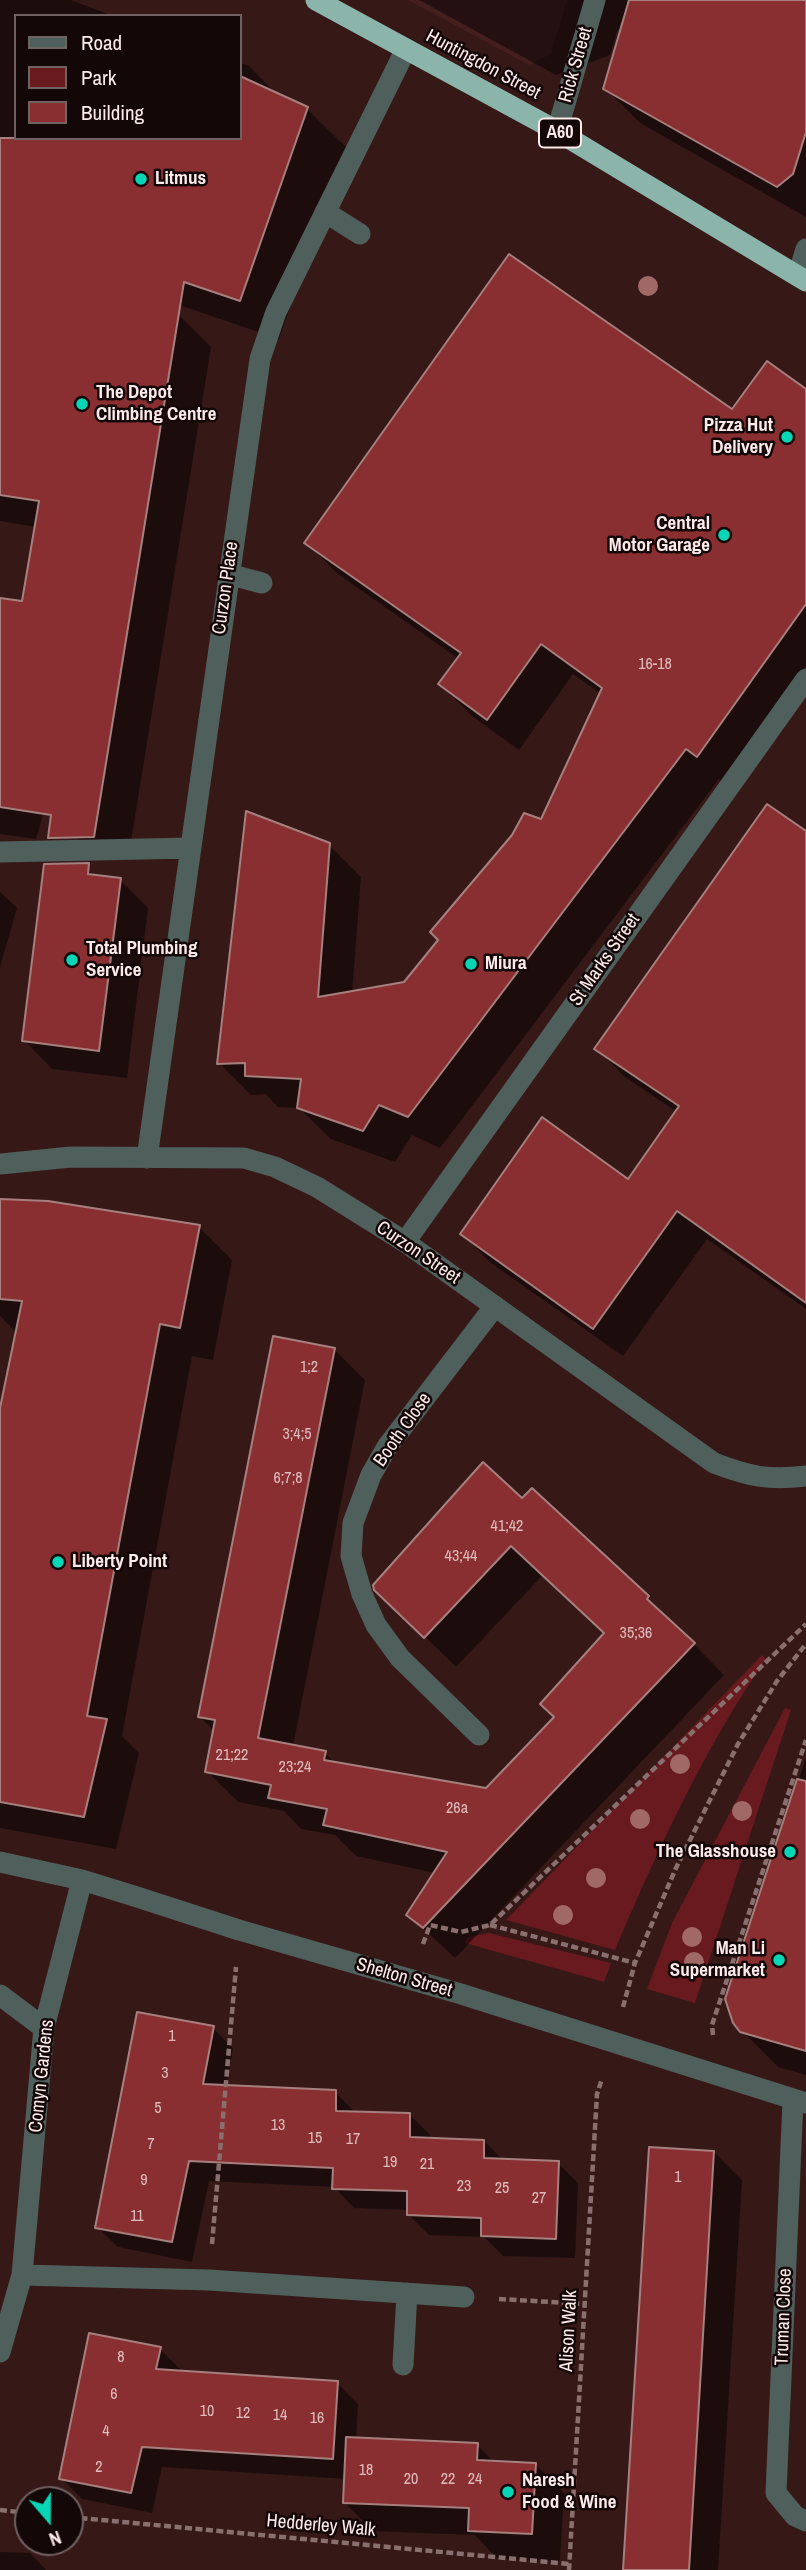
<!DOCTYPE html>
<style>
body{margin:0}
#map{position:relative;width:806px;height:2570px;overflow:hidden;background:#361817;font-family:"Archivo Narrow",sans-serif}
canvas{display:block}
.legend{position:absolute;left:14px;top:14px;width:228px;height:126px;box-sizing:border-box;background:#140707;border:2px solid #716262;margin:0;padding:9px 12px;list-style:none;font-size:21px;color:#fcebea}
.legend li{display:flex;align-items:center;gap:14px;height:35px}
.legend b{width:35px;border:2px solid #716262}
.north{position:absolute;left:14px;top:2486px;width:70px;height:70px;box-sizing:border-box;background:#140707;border:2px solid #716262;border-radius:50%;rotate:160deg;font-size:19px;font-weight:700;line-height:28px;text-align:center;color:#fcebea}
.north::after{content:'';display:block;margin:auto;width:24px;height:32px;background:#06d5b6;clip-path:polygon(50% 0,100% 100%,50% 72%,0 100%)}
</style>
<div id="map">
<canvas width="806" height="2570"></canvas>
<ul class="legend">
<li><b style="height:9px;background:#4f5f5b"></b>Road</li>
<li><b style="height:19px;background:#681a1e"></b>Park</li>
<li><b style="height:19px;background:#892f31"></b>Building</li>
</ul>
<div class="north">N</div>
</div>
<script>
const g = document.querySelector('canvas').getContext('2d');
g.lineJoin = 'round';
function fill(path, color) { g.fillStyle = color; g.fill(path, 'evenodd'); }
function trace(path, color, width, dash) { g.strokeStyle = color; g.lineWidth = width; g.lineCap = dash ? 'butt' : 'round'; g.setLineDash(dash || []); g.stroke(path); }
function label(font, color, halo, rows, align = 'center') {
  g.font = font + ' "Archivo Narrow",sans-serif'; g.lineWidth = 5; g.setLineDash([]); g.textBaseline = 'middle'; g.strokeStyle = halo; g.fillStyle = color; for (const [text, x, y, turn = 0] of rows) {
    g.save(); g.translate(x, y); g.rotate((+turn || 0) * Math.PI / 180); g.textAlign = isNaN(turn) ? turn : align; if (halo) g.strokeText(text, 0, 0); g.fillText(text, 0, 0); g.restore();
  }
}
fill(new Path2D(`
 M408,0H567L551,54L529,65Z`), '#441f1e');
fill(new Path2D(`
 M762,1655L766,1659C704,1749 658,1849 615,1950L506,1920Z
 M785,1708L791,1710L695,2003L647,1989L672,1923Z
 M489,1933L611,1963L604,1982L465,1943L468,1937Z`), '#681a1e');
fill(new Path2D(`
 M0,0H71L113,16H16V138H240V63L249,66L278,96L307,109L346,147L279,339L0,244Z
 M419,0H806V217L640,123L605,88L624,25L617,31L610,55L556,75Z
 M0,285L178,314L211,347L129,854L85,847L53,815L56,770L36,839L0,834V599L23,603L36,527L0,521Z
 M806,391V681L729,787L719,779L440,1148L412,1135L395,1162L331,1139L299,1108L278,1107L266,1094L251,1095L219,1063L329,845L361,877L352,993L405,984L542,821L601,694L573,674L519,750L472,716L440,684L459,659L338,574L307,543Z
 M806,834V1309L707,1239L623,1356L491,1263L462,1234L629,1181L677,1112L625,1077L596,1048Z
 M88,870L95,877L120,880L148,908L127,1078L52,1069L24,1040Z
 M0,892L17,908L0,967Z
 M0,1227H199L232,1260L213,1360L192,1356L122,1736L139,1753L116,1849L0,1828V1416L17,1333L0,1316Z
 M334,1349L365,1380L293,1746L325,1753L336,1764L487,1790L556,1718L606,1634L543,1575L456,1667L376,1589L522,1501L532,1490L648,1598L724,1675L455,1958L408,1914L435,1873L356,1856L335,1835L301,1829L284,1811L238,1802L207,1771L214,1731L200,1717Z
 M806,1758V2075L778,2067L742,2031L727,1999Z
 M213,2028L233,2048L226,2087L335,2092L356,2113L410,2115L430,2135V2140L484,2141L503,2160L558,2163L578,2183L575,2258L503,2256L484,2237L429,2235L409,2215V2210L354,2208L334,2187L209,2181L192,2262L118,2247L97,2227Z
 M714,2152L742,2180L718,2570H625Z
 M160,2349L181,2370L180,2373L337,2383L358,2404L356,2440L477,2445L495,2463L535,2464L564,2493L560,2561L498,2559L475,2535L373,2531L345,2503L346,2479L162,2467L152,2513L82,2499L61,2478Z
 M0,2552L30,2553L46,2570H0Z`), '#0007');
const building = new Path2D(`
 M629,0H806V132L793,174L777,187L603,89Z
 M240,76L308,107L240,301L184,282L94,837L48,838L51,815L0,807V598L22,601L39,501L0,495V138H240Z
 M509,254L732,409L767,361L806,389V604L697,757L686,749L408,1117L379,1105L363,1131L297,1108L301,1079L245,1076V1063L217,1064L246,811L330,843L318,997L404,982L438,940L430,932L512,835L524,813L541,819L602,688L541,644L487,720L438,684L461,653L304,543Z
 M767,804L806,831V1303L677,1211L593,1329L460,1234L542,1117L628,1179L679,1106L594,1049Z
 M89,863L88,874L121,878L99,1051L22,1041L44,864Z
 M0,1199L48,1201L200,1225L180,1328L160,1324L87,1716L107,1719L84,1817L0,1802V1408L22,1301L0,1299Z
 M273,1336L335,1348L258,1738L326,1751L324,1760L486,1788L554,1717L540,1704L604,1633L511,1546L424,1638L374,1590L373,1585L483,1462L522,1498L532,1488L649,1596L647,1599L695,1643L423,1928L406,1915L447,1852L323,1825L327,1809L268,1798L271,1785L205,1772L215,1720L198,1717Z
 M797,1779L806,1781V2051L740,2032L733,2023L725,1999Z
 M137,2012L214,2026L203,2084L336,2090V2111L410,2113V2137L484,2140V2158L559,2161L556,2239L481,2236V2218L407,2215V2191L332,2189L333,2168L189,2161L172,2242L95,2228Z
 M649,2147L714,2151L689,2570H623Z
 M89,2333L161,2347L156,2369L338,2381L333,2459L142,2447L131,2493L59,2479Z
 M346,2437L478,2443L477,2460L536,2463L532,2534L468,2531L469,2508L343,2503Z`);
fill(building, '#892f31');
trace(building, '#a6807e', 2);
trace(new Path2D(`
 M490,1925L635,1963
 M423,1944L430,1925L461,1932L490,1925L806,1624
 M623,2007L635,1963L676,1868L738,1744L777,1681L806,1644
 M713,2035L712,2025L806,1740
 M212,2244L236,1967
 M499,2299L585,2304
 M0,2510L28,2513
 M70,2517L569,2564
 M569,2570L597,2094L602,2079`), '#89706f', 4.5, [7, 3.5]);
trace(new Path2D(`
 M557,131L595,0
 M325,212L360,234
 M798,276L806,249
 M228,574L262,583
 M0,852L191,848
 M147,1158L260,359L276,312L406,49
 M0,1164L71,1157L244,1158L275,1167L317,1187L405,1242L714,1463C748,1476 769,1481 806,1476
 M405,1242L806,679
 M479,1735L400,1658L376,1625L362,1594L351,1556L353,1523L371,1475L387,1447L495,1306
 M0,1862L82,1880L134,1896L239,1930L461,1994L806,2103
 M0,1995L44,2028
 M793,2100L776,2493L795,2516L806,2521
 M22,2275L209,2280L464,2297
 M0,2352L22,2275L44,2028L82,1880
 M403,2365L407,2293`), '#4f5f5b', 21);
trace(new Path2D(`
 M316,0L557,131L806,281`), '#8bb5aa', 21);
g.fillStyle = '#a16966';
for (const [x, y] of [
 [648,286],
 [680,1764],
 [742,1811],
 [640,1819],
 [596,1878],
 [563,1915],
 [692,1937],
 [694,1962]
]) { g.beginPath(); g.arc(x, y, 10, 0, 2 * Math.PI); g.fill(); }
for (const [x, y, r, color] of [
 [141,179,7,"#06d5b6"],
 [82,404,7,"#06d5b6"],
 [787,437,7,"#06d5b6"],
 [724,535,7,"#06d5b6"],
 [72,960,7,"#06d5b6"],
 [471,964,7,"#06d5b6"],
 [58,1562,7,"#06d5b6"],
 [790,1852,7,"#06d5b6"],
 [779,1960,7,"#06d5b6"],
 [508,2492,7,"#06d5b6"]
]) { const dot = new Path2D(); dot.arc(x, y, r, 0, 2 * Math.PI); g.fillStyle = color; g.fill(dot); trace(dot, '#140707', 2.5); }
label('16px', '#dfbcbc', null, [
 ["16-18",655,665],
 ["1;2",309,1368],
 ["3;4;5",297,1435],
 ["6;7;8",288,1479],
 ["41;42",507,1527],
 ["43;44",461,1557],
 ["35;36",636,1634],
 ["21;22",232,1756],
 ["23;24",295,1768],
 ["26a",457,1809],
 ["1",172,2037],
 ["3",165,2074],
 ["5",158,2109],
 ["13",278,2126],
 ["15",315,2139],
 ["17",353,2140],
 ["7",151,2145],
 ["19",390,2163],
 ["21",427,2165],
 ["1",678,2178],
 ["9",144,2181],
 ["23",464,2187],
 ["25",502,2189],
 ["27",539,2199],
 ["11",137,2217],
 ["8",121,2358],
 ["6",114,2395],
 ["10",207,2412],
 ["12",243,2414],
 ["14",280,2416],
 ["16",317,2419],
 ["4",106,2432],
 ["2",99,2468],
 ["18",366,2471],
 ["20",411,2480],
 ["22",448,2480],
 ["24",475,2480]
]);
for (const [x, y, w] of [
 [560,133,42]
]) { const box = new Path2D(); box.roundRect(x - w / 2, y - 14.5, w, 29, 5); g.fillStyle = '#140707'; g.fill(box); trace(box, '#fcebea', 2); }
label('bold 18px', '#fcebea', null, [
 ["A60",560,133]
]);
label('19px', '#fcebea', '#140707', [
 ["Huntingdon Street",483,65,28],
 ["Rick Street",576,65,-74],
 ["Curzon Place",226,588,-82],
 ["St Marks Street",605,960,-55],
 ["Curzon Street",418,1253,34],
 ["Booth Close",403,1430,-55],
 ["Shelton Street",404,1978,16],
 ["Comyn Gardens",42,2076,-84],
 ["Truman Close",784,2317,-88],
 ["Alison Walk",569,2331,-87],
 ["Hedderley Walk",321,2526,5]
]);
label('bold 19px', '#fcebea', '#140707', [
 ["Litmus",155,179],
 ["The Depot",96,393],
 ["Climbing Centre",96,415],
 ["Pizza Hut",773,426,"right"],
 ["Delivery",773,448,"right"],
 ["Central",710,524,"right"],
 ["Motor Garage",710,546,"right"],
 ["Total Plumbing",86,949],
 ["Service",86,971],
 ["Miura",485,964],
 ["Liberty Point",72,1562],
 ["The Glasshouse",776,1852,"right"],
 ["Man Li",765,1949,"right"],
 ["Supermarket",765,1971,"right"],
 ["Naresh",522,2481],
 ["Food & Wine",522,2503]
], 'left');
</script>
